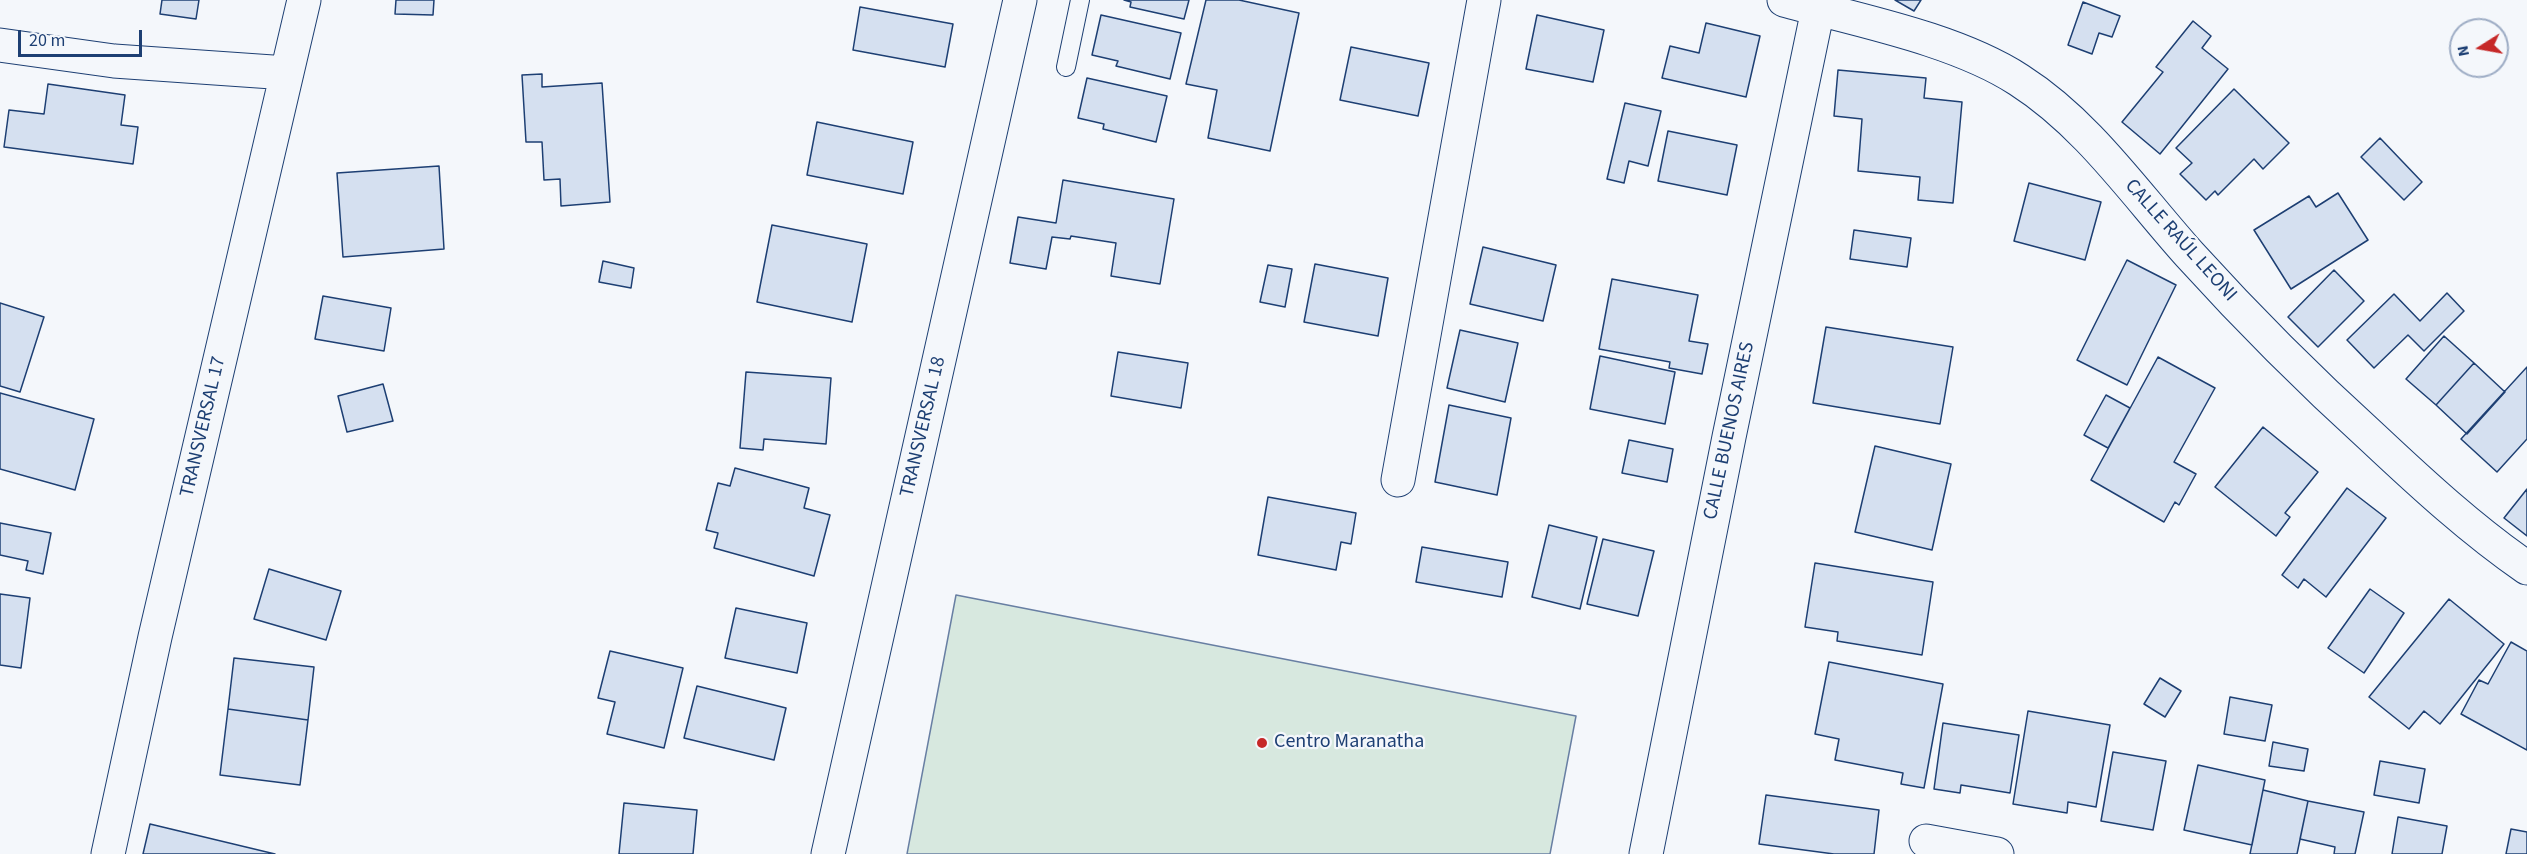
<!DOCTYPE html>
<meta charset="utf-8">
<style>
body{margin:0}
#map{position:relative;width:2527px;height:854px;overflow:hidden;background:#f4f7fb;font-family:"Source Sans 3",sans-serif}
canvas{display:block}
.north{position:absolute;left:2449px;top:18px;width:60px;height:60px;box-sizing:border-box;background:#f4f7fb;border:2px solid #9eadc5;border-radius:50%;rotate:259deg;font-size:16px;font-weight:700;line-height:24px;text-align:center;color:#1d3f73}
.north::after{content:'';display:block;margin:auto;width:21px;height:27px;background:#c62828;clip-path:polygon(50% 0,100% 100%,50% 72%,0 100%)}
.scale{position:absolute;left:18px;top:30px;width:124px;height:27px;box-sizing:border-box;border:3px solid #1d3f73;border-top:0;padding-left:8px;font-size:18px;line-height:21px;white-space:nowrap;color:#1d3f73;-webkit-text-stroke:4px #f4f7fb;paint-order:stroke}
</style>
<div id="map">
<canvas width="2527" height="854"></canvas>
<div class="north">N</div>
<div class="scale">20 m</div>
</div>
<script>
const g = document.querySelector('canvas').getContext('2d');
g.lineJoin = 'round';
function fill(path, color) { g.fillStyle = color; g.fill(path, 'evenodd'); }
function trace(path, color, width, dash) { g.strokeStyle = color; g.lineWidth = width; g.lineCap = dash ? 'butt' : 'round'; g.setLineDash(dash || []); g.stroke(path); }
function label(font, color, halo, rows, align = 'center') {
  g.font = font + ' "Source Sans 3",sans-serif'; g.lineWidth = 4.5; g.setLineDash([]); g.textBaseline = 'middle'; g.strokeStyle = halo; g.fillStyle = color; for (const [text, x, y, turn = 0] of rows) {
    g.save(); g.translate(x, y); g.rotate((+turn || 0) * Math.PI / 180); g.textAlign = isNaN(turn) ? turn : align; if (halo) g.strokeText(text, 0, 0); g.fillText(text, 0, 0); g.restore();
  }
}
const green = new Path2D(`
 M956,595L1576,716L1550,854H907Z`);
fill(green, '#d7e8df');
trace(green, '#687fa3', 1.5);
const building = new Path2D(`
 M162,0H199L196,19L160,14Z
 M396,0H434L433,15L395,14Z
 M1124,0H1189L1184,19L1130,7L1131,2Z
 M1206,0H1239L1299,13L1270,151L1208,138L1217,90L1186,84Z
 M1895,0H1921L1914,11Z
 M2083,2L2120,16L2112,37L2099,33L2092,54L2068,45Z
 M860,7L953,24L945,67L853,50Z
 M1101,15L1181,33L1170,79L1116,66L1118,61L1092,55Z
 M1537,15L1604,30L1593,82L1526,69Z
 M2193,21L2211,36L2202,48L2228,69L2160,154L2122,122L2163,72L2156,67Z
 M1706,23L1760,36L1746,97L1662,78L1670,46L1699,53Z
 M1351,47L1429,63L1418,116L1340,100Z
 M1838,70L1926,78L1924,98L1962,102L1953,203L1918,200L1920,177L1858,171L1862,119L1834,116Z
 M542,74V87L602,83L610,202L561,206L560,179L544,180L542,142H526L522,75Z
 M1087,78L1167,96L1156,142L1103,129L1104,124L1078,118Z
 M48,84L125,95L121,125L138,127L133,164L4,147L9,110L44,114Z
 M2234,89L2289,143L2263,169L2254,159L2218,195L2215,191L2206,200L2180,174L2192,163L2176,148Z
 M1625,103L1661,111L1648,166L1629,161L1624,183L1607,179Z
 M817,122L913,142L903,194L807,175Z
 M1668,131L1737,145L1727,195L1658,181Z
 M2380,138L2422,182L2404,200L2361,157Z
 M439,166L444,249L343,257L337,173Z
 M1063,180L1174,199L1160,284L1111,276L1116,243L1071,236L1070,239L1052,237L1046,269L1010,263L1018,217L1056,223Z
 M2029,183L2101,202L2085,260L2014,241Z
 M2338,193L2368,240L2291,289L2254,230L2309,196L2316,207Z
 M772,225L867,244L852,322L757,302Z
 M1854,230L1911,238L1907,267L1850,259Z
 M1483,247L1556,265L1543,321L1470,304Z
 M2127,260L2176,285L2127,385L2077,360Z
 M603,261L634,268L631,288L599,282Z
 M1315,264L1388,278L1378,336L1304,322Z
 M1268,265L1292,269L1285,307L1260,302Z
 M2334,270L2364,301L2318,347L2288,317Z
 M1612,279L1698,295L1689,341L1708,344L1702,374L1669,368L1670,362L1599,349Z
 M2447,293L2464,311L2424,351L2408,335L2374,368L2347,340L2394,294L2420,321Z
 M323,296L391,308L384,351L315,339Z
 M0,303L44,317L20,392L0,386Z
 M1826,327L1953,347L1940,424L1813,403Z
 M1460,330L1518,343L1505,402L1447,388Z
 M2444,336L2474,363L2436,405L2406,379Z
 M1118,352L1188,363L1181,408L1111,396Z
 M1600,356L1675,372L1665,424L1590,409Z
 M2158,357L2215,388L2174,462L2196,474L2179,505L2175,502L2164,522L2091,480Z
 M2474,363L2505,392L2467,434L2436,405Z
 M2527,367V439L2497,472L2461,439Z
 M746,372L831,378L826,444L764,439L763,450L740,448Z
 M383,384L393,421L347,432L338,396Z
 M0,393L94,419L75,490L0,469Z
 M2106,395L2130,408L2108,448L2084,435Z
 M1449,405L1511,418L1497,495L1435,482Z
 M2263,427L2318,472L2285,513L2290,517L2276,536L2215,487Z
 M1629,440L1673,449L1667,482L1622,473Z
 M1875,446L1951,464L1932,550L1855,532Z
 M735,468L809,488L804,508L830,515L814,576L714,548L718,533L706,530L718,483L730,486Z
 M2347,488L2386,518L2326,597L2304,579L2298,588L2282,575Z
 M2527,489V536L2504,518Z
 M1268,497L1356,513L1351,544L1341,542L1336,570L1258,555Z
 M0,523L51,533L43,574L26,570L28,561L0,555Z
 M1549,525L1597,537L1580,609L1532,597Z
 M1603,539L1654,551L1638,616L1587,604Z
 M1422,547L1508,562L1502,597L1416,582Z
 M1815,563L1933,582L1922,655L1837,641L1838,632L1805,627Z
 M269,569L341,591L326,640L254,619Z
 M2370,589L2404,613L2364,673L2328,648Z
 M0,594L30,598L21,668L0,665Z
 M2449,599L2504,644L2440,724L2424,711L2409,729L2369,697Z
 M736,608L807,623L797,673L725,658Z
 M2511,642L2527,651V750L2461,714L2479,680L2488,684Z
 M610,651L683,668L664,748L607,734L615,702L598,698Z
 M234,658L314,667L308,720L228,709Z
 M1829,662L1943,684L1924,788L1901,784L1903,773L1835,760L1839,739L1815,734Z
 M2160,678L2181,691L2165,717L2144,704Z
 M697,686L786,708L774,760L684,738Z
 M2230,697L2272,705L2265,741L2224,734Z
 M228,709L308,720L300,785L220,775Z
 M2028,711L2110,725L2096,807L2068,802L2067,813L2013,804Z
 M1943,723L2019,735L2010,793L1961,785L1960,793L1934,789Z
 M2273,742L2308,749L2304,771L2269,766Z
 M2113,752L2166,761L2153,830L2101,821Z
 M2380,761L2425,769L2419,803L2374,795Z
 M2198,765L2265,780L2252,845L2184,830Z
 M2263,790L2308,801L2297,854H2250Z
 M1766,795L1879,810L1874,854H1834L1759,844Z
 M2308,801L2364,812L2355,854H2334L2335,847L2300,839Z
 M624,803L697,810L693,854H619Z
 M2398,817L2447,826L2442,854H2392Z
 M150,824L275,854H143Z
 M2511,829L2527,832V854H2506Z`);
fill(building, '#d5e0f0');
trace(building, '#1d3f73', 1.5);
const service = new Path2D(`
 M1066,67L1080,0`);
const minor = new Path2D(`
 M1784,0C1857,20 1956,39 2019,80C2088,124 2136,195 2190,255C2248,319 2309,380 2373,438C2422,484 2472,530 2527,568
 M0,45L114,61L287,73
 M1398,480L1484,0
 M1926,841L1997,854
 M108,854L155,637L304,0
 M828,854L1020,0
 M1646,854L1729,437L1818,9`);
trace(service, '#1d3f73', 20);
trace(minor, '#1d3f73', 35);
trace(service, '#f4f7fb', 18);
trace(minor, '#f4f7fb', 33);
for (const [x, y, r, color] of [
 [1262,743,6,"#c62828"]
]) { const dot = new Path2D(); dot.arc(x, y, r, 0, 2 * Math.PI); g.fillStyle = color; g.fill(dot); trace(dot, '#f4f7fb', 2); }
label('20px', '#1d3f73', '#f4f7fb', [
 ["CALLE RAÚL LEONI",2180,241,48],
 ["TRANSVERSAL 17",204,427,-77],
 ["TRANSVERSAL 18",924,427,-77],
 ["CALLE BUENOS AIRES",1730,431,-78]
]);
label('20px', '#1d3f73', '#f4f7fb', [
 ["Centro Maranatha",1274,743]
], 'left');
</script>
